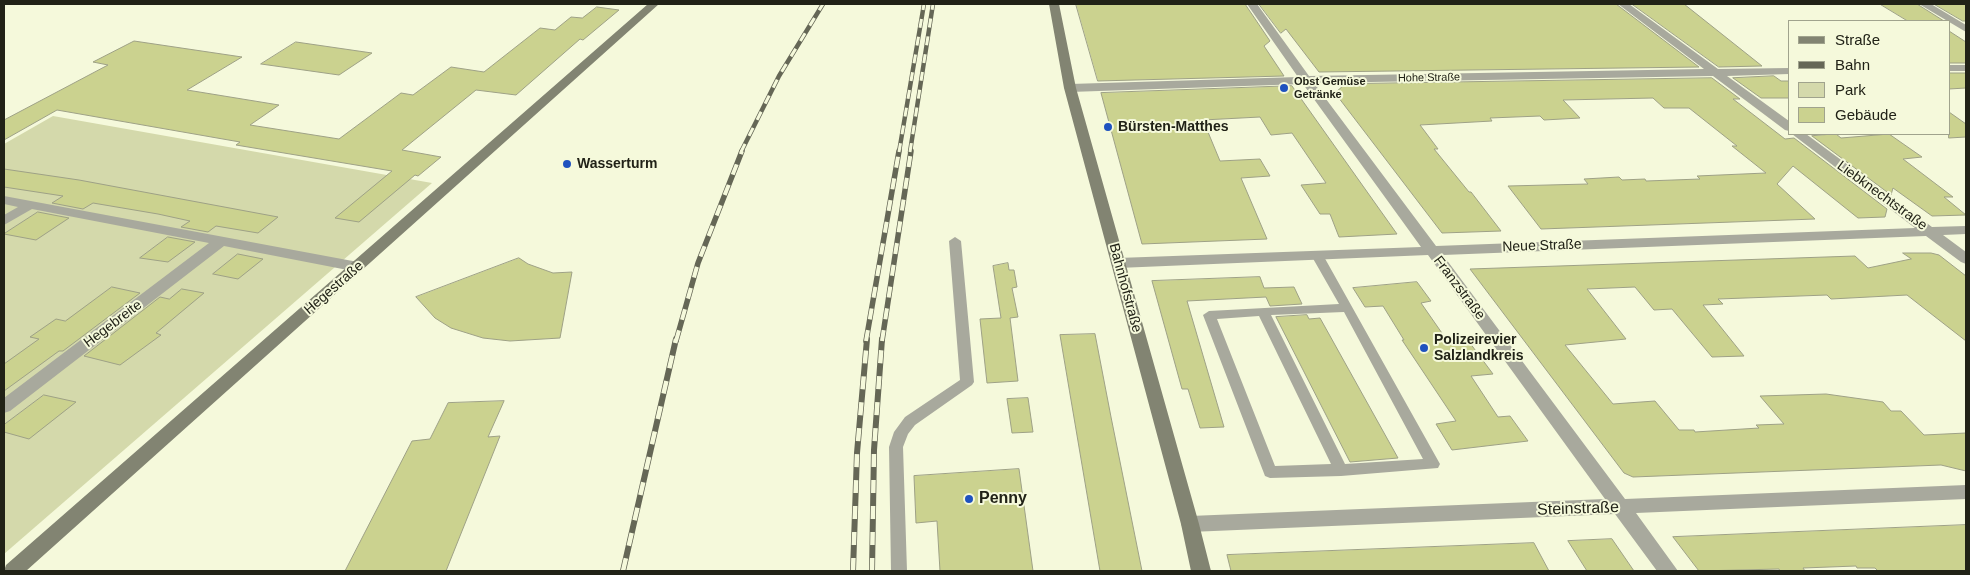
<!DOCTYPE html>
<meta charset="utf-8">
<style>
body{margin:0}
#map{position:relative;width:1970px;height:575px;overflow:hidden;background:#f5f9db;font-family:Arial,sans-serif}
canvas{display:block}
.frame{position:absolute;inset:0;border:5px solid #212217;pointer-events:none}
.legend{position:absolute;left:1788px;top:20px;width:162px;height:115px;box-sizing:border-box;background:#f5f9db;border:1px solid #a0a38d;margin:0;padding:6px 9px;list-style:none;font-size:15px;color:#212217}
.legend li{display:flex;align-items:center;gap:10px;height:25px}
.legend b{width:25px;border:1px solid #a0a38d}
</style>
<div id="map">
<canvas width="1970" height="575"></canvas>
<div class="frame"></div>
<ul class="legend">
<li><b style="height:6px;background:#828472"></b>Straße</li>
<li><b style="height:6px;background:#656756"></b>Bahn</li>
<li><b style="height:14px;background:#d4d9ab"></b>Park</li>
<li><b style="height:14px;background:#cbd28f"></b>Gebäude</li>
</ul>
</div>
<script>
const g = document.querySelector('canvas').getContext('2d');
g.lineJoin = 'round';
function fill(path, color) { g.fillStyle = color; g.fill(path, 'evenodd'); }
function trace(path, color, width, dash) { g.strokeStyle = color; g.lineWidth = width; g.lineCap = dash ? 'butt' : 'round'; g.setLineDash(dash || []); g.stroke(path); }
function label(font, color, halo, rows, align = 'center') {
  g.font = font + ' Arial,sans-serif'; g.lineWidth = 4; g.setLineDash([]); g.textBaseline = 'middle'; g.strokeStyle = halo; g.fillStyle = color; for (const [text, x, y, turn = 0] of rows) {
    g.save(); g.translate(x, y); g.rotate((+turn || 0) * Math.PI / 180); g.textAlign = isNaN(turn) ? turn : align; if (halo) g.strokeText(text, 0, 0); g.fillText(text, 0, 0); g.restore();
  }
}
fill(new Path2D(`
 M53,116L432,183L4,554V144Z`), '#d4d9ab');
const building = new Path2D(`
 M1076,4H1245L1270,41L1264,46L1284,76L1098,81Z
 M1259,4H1616L1699,67L1319,72L1286,29L1281,33Z
 M1632,4H1684L1762,66L1719,67Z
 M1880,4H1917L1944,21H1908Z
 M1934,4H1966V21H1963Z
 M597,7L619,10L583,40L580,39L516,95L476,90L402,150L441,157L418,176L415,175L359,222L335,218L392,171L236,145L240,142L57,110L4,140V120L108,65L93,62L134,41L242,57L187,90L279,105L250,125L339,139L401,93L413,95L451,67L484,72L540,28L555,30L571,17L582,18Z
 M1949,31L1966,42V63H1949Z
 M296,42L372,53L339,75L261,64Z
 M1949,73H1966V88L1949,89Z
 M1774,76L1781,81H1789V98H1761L1733,78Z
 M1712,78L1740,99H1733L1785,139L1794,138L1887,209L1885,217L1858,218L1793,166L1777,184L1815,219L1541,229L1508,186L1588,184L1584,179L1619,177L1622,180L1645,179L1646,181L1700,179L1697,176L1766,173L1732,146H1737L1689,108H1664L1653,98L1563,100L1580,118L1544,120L1540,116L1490,118L1492,121L1420,125L1438,149H1434L1469,192H1471L1501,231L1442,233L1335,93L1345,84Z
 M1292,86L1397,234L1339,237L1330,214H1320L1301,185L1326,183L1292,133L1271,135L1260,117L1203,120L1220,161L1260,159L1270,176L1241,178L1267,239L1142,244L1101,93Z
 M1949,112L1966,124V137L1949,138Z
 M1836,134L1841,138L1889,134L1922,157L1903,159L1953,197H1944L1966,215L1932,216L1893,188L1891,195L1812,136Z
 M4,169L79,180L278,217L258,233L216,226L208,232L181,227L190,221L158,214L93,203L83,209L52,203L63,196L4,187Z
 M38,212L69,218L36,240L4,234Z
 M168,237L195,242L168,262L140,258Z
 M1903,253H1931L1939,255L1966,276V341L1907,295L1831,299L1827,295L1718,299L1723,304L1703,305L1744,356L1712,357L1672,309L1654,310L1635,287L1587,289L1626,339L1565,345L1613,404L1655,401L1679,430H1694L1695,432L1759,428L1756,425L1784,424L1760,396L1826,394L1883,402L1891,411H1901L1924,435L1966,433V471L1941,465L1633,477L1624,473L1470,269L1855,256L1868,268L1911,259Z
 M238,254L263,259L238,279L213,274Z
 M519,258L528,264L553,273L572,272L560,338L510,341L483,338L451,328L435,318L416,297Z
 M1008,263L1009,270H1014L1017,287L1012,288L1018,317L1010,318L1018,381L987,383L980,319L1001,318L993,266Z
 M1260,277L1264,288L1294,287L1302,304L1270,306L1266,297L1187,301L1224,427L1200,428L1188,389H1182L1152,281Z
 M1417,282L1431,301L1421,303L1444,336L1464,335L1493,374L1471,376L1498,417L1510,416L1528,441L1452,450L1436,424L1456,421L1402,340H1404L1383,306L1365,307L1353,288Z
 M112,287L140,293L63,351H59L4,391V364L39,339L30,337L56,319L65,321Z
 M182,289L204,293L156,333L161,335L120,365L84,356L160,297L169,299Z
 M1307,315L1309,319L1320,318L1398,458L1350,462L1276,317Z
 M1095,334L1111,417L1142,571H1100L1060,335Z
 M44,395L76,402L29,439L4,432V425Z
 M1028,398L1033,432L1012,433L1007,399Z
 M504,401L488,437L500,436L446,571H345L412,441L430,439L448,403Z
 M1019,469L1033,571H940L937,521L916,523L914,476Z
 M1966,525V571H1878L1875,568H1857L1856,566L1803,568L1805,571H1780L1779,569L1699,571L1673,537Z
 M1612,539L1634,571H1587L1568,541Z
 M1534,543L1549,571H1231L1227,555Z`);
fill(building, '#cbd28f');
trace(building, '#9ea186', 1);
fill(new Path2D(`
 M955,237L961,241L974,382L972,385L915,425L908,434L903,447L907,571H891L889,447L894,432L905,417L960,380L949,241Z
 M1317,251L1323,255L1440,464L1438,468L1341,476L1270,478L1265,476L1203,315L1209,311L1339,304L1311,255ZM1344,312L1423,459L1345,464L1271,315ZM1259,316L1331,464L1275,466L1217,319Z`), '#a8a99d');
fill(new Path2D(`
 M1247,4H1257L1309,76L1704,69L1618,4H1629L1718,69L1789,68V74L1727,76L1789,121V131L1785,130L1713,76L1314,83L1436,246L1915,228L1792,134H1806L1932,227L1966,226V234L1943,235L1966,252V264L1961,262L1926,236L1443,255L1625,499L1966,485V499L1636,513L1678,571H1657L1615,514L1190,532L1183,529L1181,524L1183,519L1190,516L1605,499L1428,255L1118,268L1113,266L1111,263L1113,260L1118,258L1421,247L1303,84L1070,92L1064,88L1070,84L1298,77Z
 M1919,4H1931L1966,25V32Z
 M1949,65H1966V71H1949Z
 M4,196L358,262L363,264L365,267L363,270L358,272L224,246L10,411L4,413V398L209,243L32,209L4,225V215L18,207L4,204Z`), '#a8a99d');
fill(new Path2D(`
 M648,4H659L26,571H4L6,565Z
 M1049,4H1059L1076,88L1199,524L1211,571H1191L1181,524L1064,88Z`), '#828472');
const railFar2 = new Path2D(`
 M741,152L779,76L823,4
 M899,152L924,4
 M910,152L933,4`);
const railFar1 = new Path2D(`
 M676,341L698,263L742,151
 M866,341L899,151
 M882,341L911,151`);
const rail = new Path2D(`
 M623,571L676,339
 M853,571L857,453L867,339
 M872,571L874,450L882,339`);
trace(railFar2, '#656756', 4.5);
trace(railFar1, '#656756', 5.5);
trace(rail, '#656756', 6);
trace(railFar2, '#f5f9db', 3, [9]);
trace(railFar1, '#f5f9db', 4, [11]);
trace(rail, '#f5f9db', 4.5, [13]);
for (const [x, y, r, color] of [
 [1284,88,5,"#1f52bf"],
 [1108,127,5,"#1f52bf"],
 [567,164,5,"#1f52bf"],
 [1424,348,5,"#1f52bf"],
 [969,499,5,"#1f52bf"]
]) { const dot = new Path2D(); dot.arc(x, y, r, 0, 2 * Math.PI); g.fillStyle = color; g.fill(dot); trace(dot, '#f5f9db', 2); }
label('11px', '#212217', '#f5f9db', [
 ["Hohe Straße",1429,78,-1]
]);
label('bold 11px', '#212217', '#f5f9db', [
 ["Obst Gemüse",1294,82],
 ["Getränke",1294,95]
], 'left');
label('bold 14px', '#212217', '#f5f9db', [
 ["Bürsten-Matthes",1118,127],
 ["Wasserturm",577,164],
 ["Polizeirevier",1434,340],
 ["Salzlandkreis",1434,356]
], 'left');
label('14px', '#212217', '#f5f9db', [
 ["Liebknechtstraße",1882,196,36],
 ["Neue Straße",1542,246,-2],
 ["Hegestraße",334,288,-41],
 ["Bahnhofstraße",1125,288,75],
 ["Franzstraße",1459,288,53],
 ["Hegebreite",113,324,-37]
]);
label('bold 16px', '#212217', '#f5f9db', [
 ["Penny",979,499]
], 'left');
label('16px', '#212217', '#f5f9db', [
 ["Steinstraße",1578,509,-2]
]);
</script>
